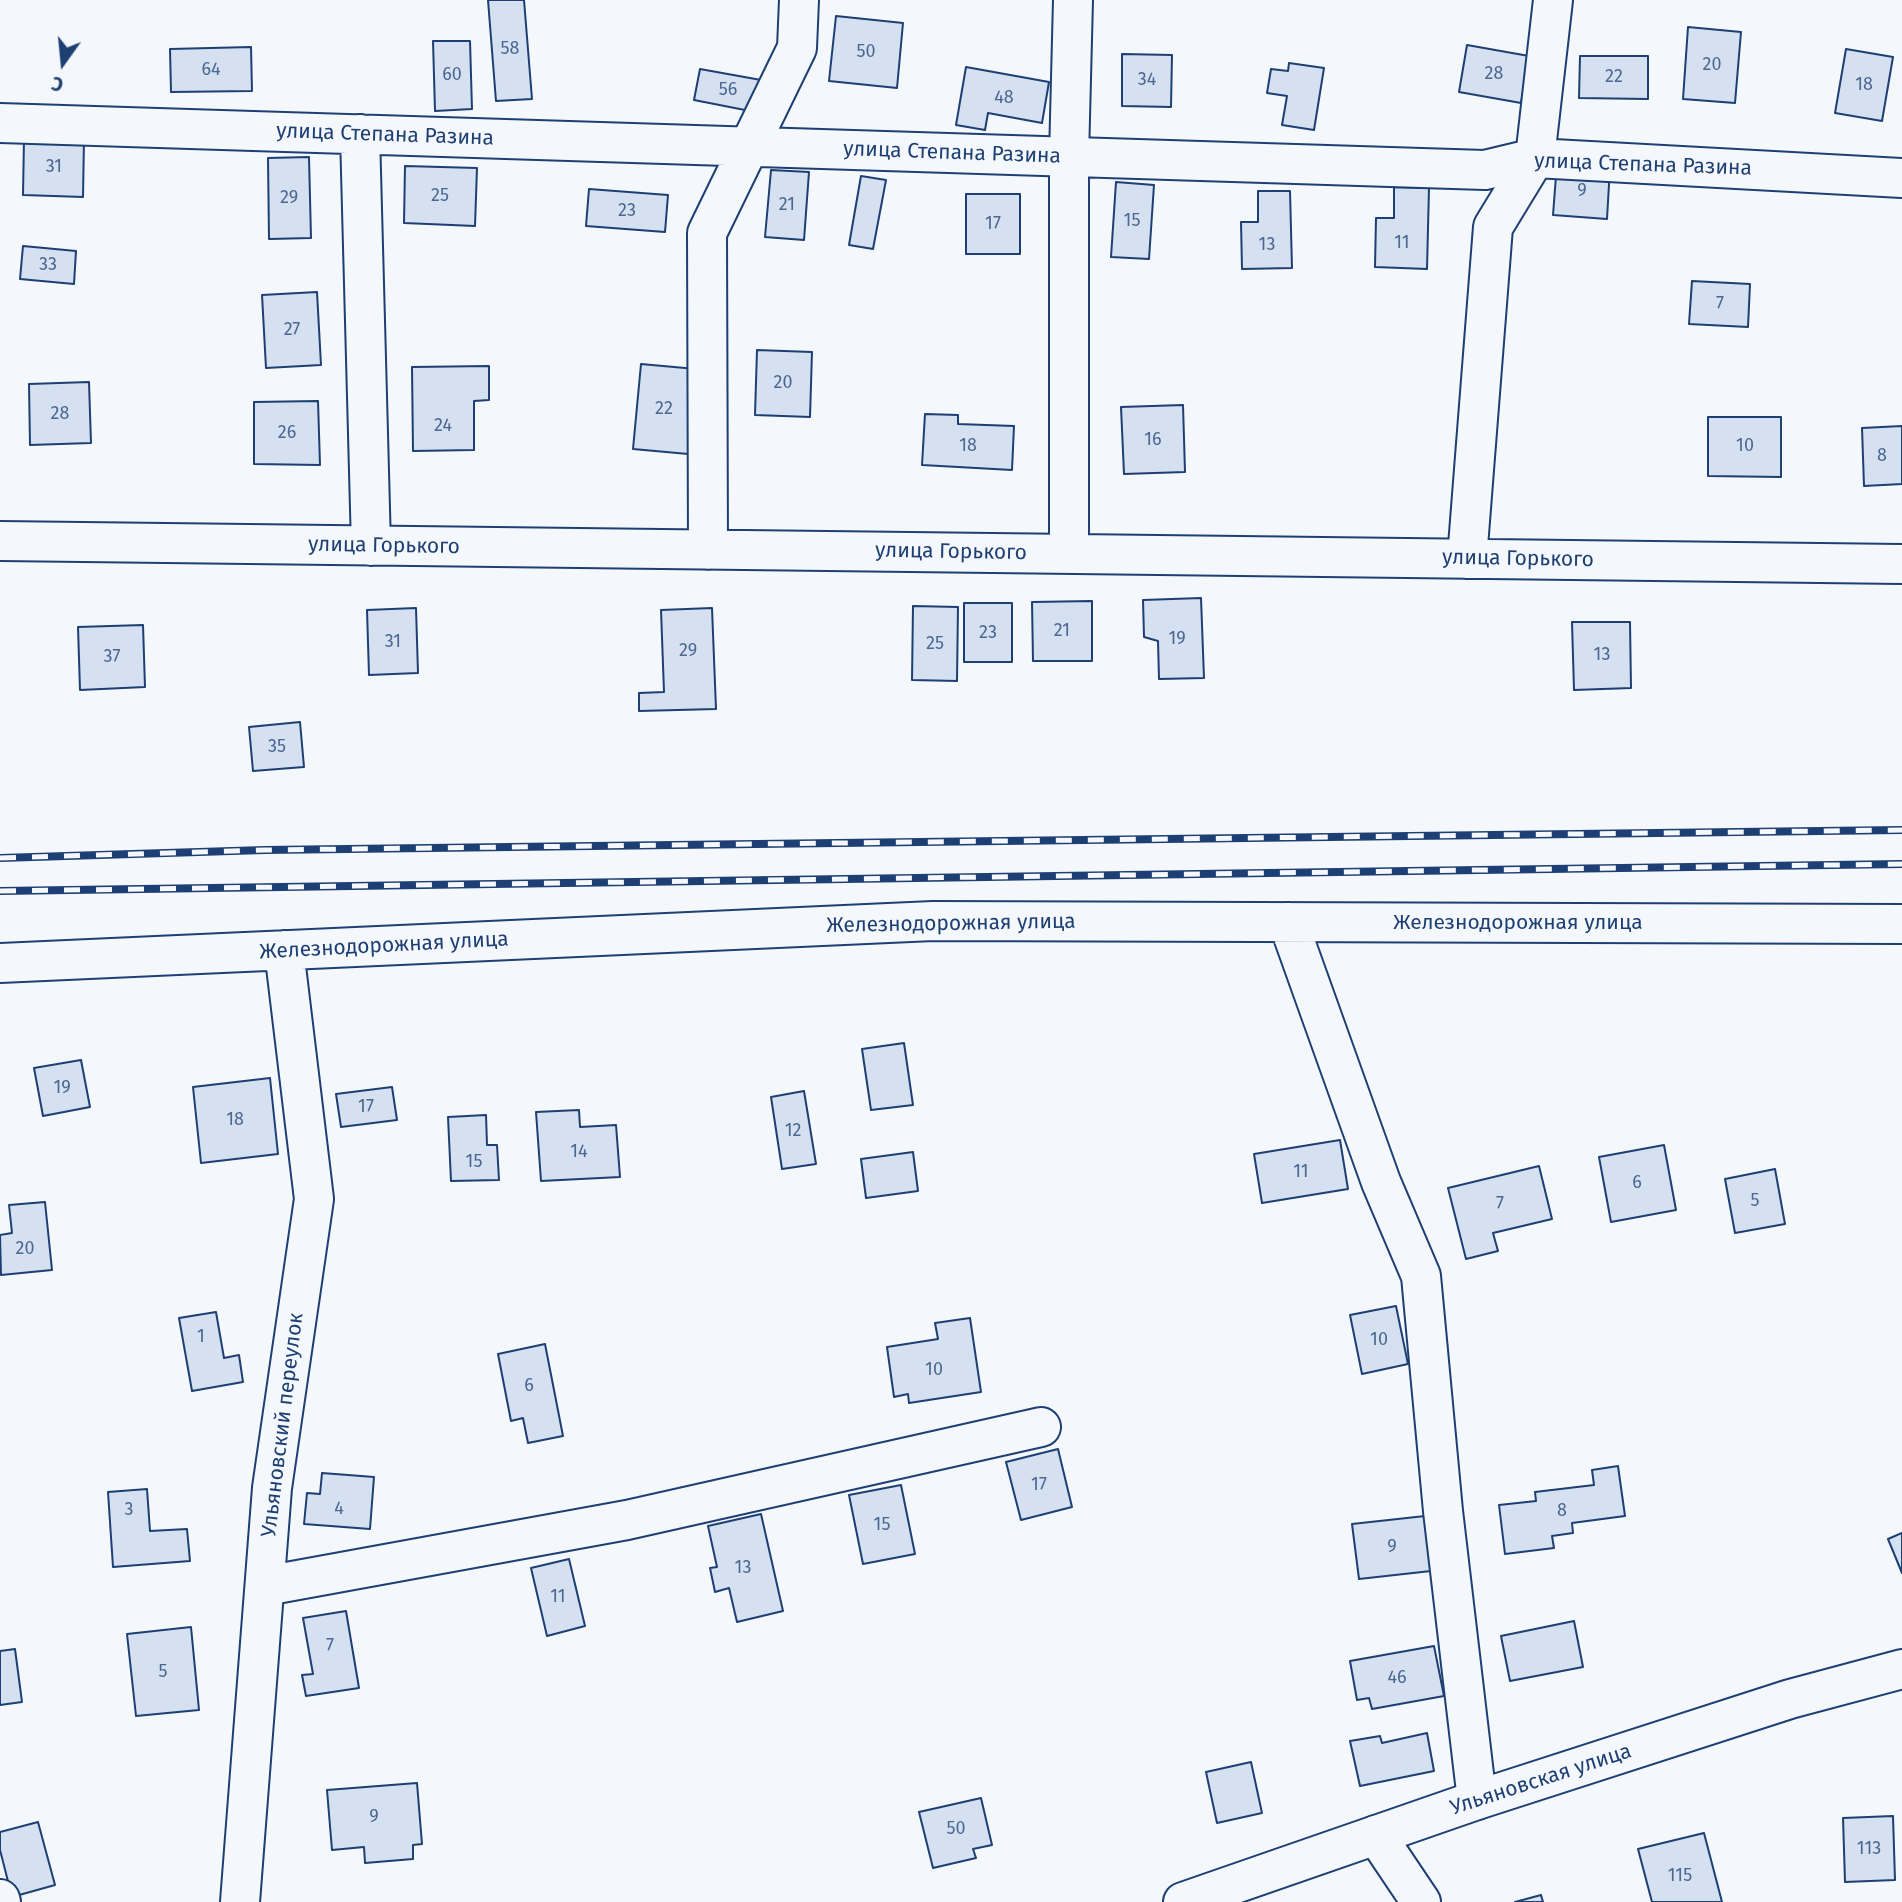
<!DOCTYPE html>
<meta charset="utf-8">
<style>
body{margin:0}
#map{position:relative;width:1902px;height:1902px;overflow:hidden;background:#f4f7fb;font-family:"Fira Sans",sans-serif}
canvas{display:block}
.north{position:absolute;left:28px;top:28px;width:70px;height:70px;-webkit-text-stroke:5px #f4f7fb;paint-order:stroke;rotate:195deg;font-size:19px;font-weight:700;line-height:28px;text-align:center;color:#1d3f73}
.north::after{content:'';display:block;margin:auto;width:24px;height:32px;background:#1d3f73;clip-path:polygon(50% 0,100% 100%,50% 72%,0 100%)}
</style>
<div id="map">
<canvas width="1902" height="1902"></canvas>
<div class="north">С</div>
</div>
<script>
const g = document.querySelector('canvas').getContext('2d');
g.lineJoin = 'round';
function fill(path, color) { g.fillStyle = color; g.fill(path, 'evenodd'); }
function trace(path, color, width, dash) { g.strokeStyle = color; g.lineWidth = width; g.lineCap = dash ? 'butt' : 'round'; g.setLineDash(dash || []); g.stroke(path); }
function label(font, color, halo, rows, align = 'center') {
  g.font = font + ' "Fira Sans",sans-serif'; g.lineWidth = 5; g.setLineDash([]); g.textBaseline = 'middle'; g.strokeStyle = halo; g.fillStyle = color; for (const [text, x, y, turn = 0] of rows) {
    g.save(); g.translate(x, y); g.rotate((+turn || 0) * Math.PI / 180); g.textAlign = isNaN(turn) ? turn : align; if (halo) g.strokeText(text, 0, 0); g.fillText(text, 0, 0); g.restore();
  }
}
const building = new Path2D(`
 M488,0H524L532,99L496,101Z
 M836,16L903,23L897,88L829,81Z
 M1688,27L1741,32L1735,103L1683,99Z
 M433,41H470L472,109L435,111Z
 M1467,45L1529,56L1521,103L1459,92Z
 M251,47L252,91L171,92L170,49Z
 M1846,49L1893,57L1882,121L1835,113Z
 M1122,54L1172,55L1171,107L1122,106Z
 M1580,56H1648V99L1579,98Z
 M1289,63L1324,68L1314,130L1282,125L1287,96L1267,93L1271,69L1288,71Z
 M966,67L1049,82L1042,123L988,113L985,130L956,125Z
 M700,69L761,80L755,112L694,100Z
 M24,138L84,139L83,197L23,195Z
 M309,157L311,238L269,239L268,158Z
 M1557,163L1610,167L1607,219L1553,215Z
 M405,166L477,168L475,226L404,223Z
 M771,170L809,172L804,240L765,237Z
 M861,176L886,180L873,249L849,245Z
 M1116,182L1154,185L1149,259L1111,257Z
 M1394,187L1429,188L1427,269L1375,267L1376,218H1394Z
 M589,189L668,195L665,232L586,226Z
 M1258,191H1290L1292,268L1242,269L1241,222H1258Z
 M966,194H1020V254H966Z
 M23,246L76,251L74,284L20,279Z
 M1692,281L1750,284L1748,327L1689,324Z
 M317,292L321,365L266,368L262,295Z
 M757,350L812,352L810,417L755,415Z
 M641,364L696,369L688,454L633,449Z
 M489,366V400L474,401V450L413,451L412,367Z
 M89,382L91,443L30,445L29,384Z
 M318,401L320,465L254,464V402Z
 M1183,405L1185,472L1124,474L1121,407Z
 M925,414L958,415V424L1014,426L1012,470L922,465Z
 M1708,417H1781V477L1708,476Z
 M1902,426V484L1864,486L1862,428Z
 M1201,598L1204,678L1159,679L1158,641L1144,637L1143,600Z
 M1092,601V661H1033L1032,602Z
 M964,603H1012V662H964Z
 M913,606L958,607L957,681L912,680Z
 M416,608L418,673L369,675L367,610Z
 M712,608L716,709L639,711V693L664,692L661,610Z
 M1572,622H1630L1631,688L1574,690Z
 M143,625L145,687L80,690L78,627Z
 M300,722L304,767L253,771L249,727Z
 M904,1043L913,1105L871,1110L862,1049Z
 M81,1060L90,1107L43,1116L34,1068Z
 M270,1078L278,1154L201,1163L193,1087Z
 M392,1087L397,1120L341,1127L336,1094Z
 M804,1091L816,1164L782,1169L771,1097Z
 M579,1110L580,1127L616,1125L620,1177L541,1181L536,1112Z
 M486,1115L487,1145H497L499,1180L451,1181L448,1117Z
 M1340,1140L1348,1189L1262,1203L1254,1154Z
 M1664,1145L1676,1210L1611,1222L1599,1157Z
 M913,1152L918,1191L866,1198L861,1159Z
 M1539,1166L1552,1219L1493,1233L1498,1251L1466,1259L1448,1188Z
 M1775,1169L1785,1224L1735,1233L1725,1179Z
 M45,1202L52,1270L1,1275L0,1235L12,1233L9,1205Z
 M1396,1306L1408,1364L1362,1374L1350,1315Z
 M216,1312L224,1358L239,1355L243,1382L192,1391L179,1318Z
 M970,1318L981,1392L909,1403L908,1394L894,1397L887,1347L938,1339L935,1323Z
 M545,1344L563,1436L528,1443L523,1418L511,1421L498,1354Z
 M1058,1449L1072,1507L1021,1520L1006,1462Z
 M1618,1466L1625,1516L1572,1523L1573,1533L1552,1536L1554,1548L1505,1554L1499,1505L1536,1501L1535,1492L1594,1485L1592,1470Z
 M322,1473L374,1477L370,1529L304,1524L307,1493L320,1494Z
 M901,1485L915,1554L863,1564L849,1495Z
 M147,1489L150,1531L187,1529L190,1561L113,1567L108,1492Z
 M761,1514L783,1611L737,1622L729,1588L715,1592L710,1568L717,1567L708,1526Z
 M1425,1516L1431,1571L1359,1579L1352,1524Z
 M1902,1533V1573L1888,1539Z
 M569,1559L585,1626L547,1636L531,1568Z
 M346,1611L359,1688L306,1696L302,1675L313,1674L303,1618Z
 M1574,1621L1583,1667L1510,1681L1501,1636Z
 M191,1627L199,1710L136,1716L127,1634Z
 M1434,1646L1444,1696L1372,1709L1369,1698L1357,1700L1350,1661Z
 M15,1649L22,1702L0,1705V1651Z
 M1427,1733L1434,1771L1360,1786L1350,1741L1380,1736L1382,1743Z
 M1251,1762L1262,1813L1217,1823L1206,1772Z
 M417,1783L422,1844L413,1845V1859L365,1863L364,1847L332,1850L327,1790Z
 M981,1798L992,1845L973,1849L976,1858L933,1868L919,1812Z
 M1893,1816L1895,1880L1845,1882L1843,1818Z
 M38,1822L55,1885L12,1897L0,1850V1832Z
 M1704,1833L1722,1902H1652L1638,1849Z
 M1541,1895L1543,1902H1515Z`);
fill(building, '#d5e0f0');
trace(building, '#1d3f73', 2);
const minor = new Path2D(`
 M0,123L1485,170L1535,158L1902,178
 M360,134L371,546
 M0,541L1902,564
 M708,550L707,233L797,48L799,0
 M1069,554V157L1073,0
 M1467,559L1493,227L1535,158L1553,0
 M1288,922L1381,1182L1421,1276L1443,1511L1477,1800
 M0,963L933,921L1902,924
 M265,1586L627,1520L1041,1427
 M1376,1835L1421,1902
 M0,1899L1,1902
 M240,1902L272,1488L314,1199L284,950`);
const major = new Path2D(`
 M1183,1902L1477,1800L1790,1699L1902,1669`);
trace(minor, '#1d3f73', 42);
trace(major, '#1d3f73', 42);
trace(minor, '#f4f7fb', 38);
trace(major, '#f4f7fb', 38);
const rail = new Path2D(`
 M0,858L265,850L1902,830
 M0,891L1902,864`);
trace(rail, '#1d3f73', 8);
trace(rail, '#f4f7fb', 5, [16]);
label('18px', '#4b6792', null, [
 ["58",510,49],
 ["50",866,52],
 ["20",1712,65],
 ["64",211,70],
 ["28",1494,74],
 ["60",452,75],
 ["22",1614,77],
 ["34",1147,80],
 ["18",1864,85],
 ["56",728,90],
 ["48",1004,98],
 ["31",54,167],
 ["9",1582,191],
 ["25",440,196],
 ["29",289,198],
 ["21",787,205],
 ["23",627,211],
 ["15",1132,221],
 ["17",993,224],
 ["11",1402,243],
 ["13",1267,245],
 ["33",48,265],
 ["7",1720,304],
 ["27",292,330],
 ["20",783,383],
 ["22",664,409],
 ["28",60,414],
 ["24",443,426],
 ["26",287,433],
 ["16",1153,440],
 ["18",968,446],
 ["10",1745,446],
 ["8",1882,456],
 ["21",1062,631],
 ["23",988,633],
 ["19",1177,639],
 ["31",393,642],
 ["25",935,644],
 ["29",688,651],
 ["13",1602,655],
 ["37",112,657],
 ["35",277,747],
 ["19",62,1088],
 ["17",366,1107],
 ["18",235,1120],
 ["12",793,1131],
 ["14",579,1152],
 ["15",474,1162],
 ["11",1301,1172],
 ["6",1637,1183],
 ["5",1755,1201],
 ["7",1500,1204],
 ["20",25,1249],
 ["1",201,1337],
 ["10",1379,1340],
 ["10",934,1370],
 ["6",529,1386],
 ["17",1039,1485],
 ["4",339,1509],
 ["3",129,1510],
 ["8",1562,1511],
 ["15",882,1525],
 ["9",1392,1547],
 ["13",743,1568],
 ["11",558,1597],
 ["7",330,1646],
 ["5",163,1672],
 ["46",1397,1678],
 ["9",374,1817],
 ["50",956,1829],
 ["113",1869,1849],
 ["115",1680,1876]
]);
label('21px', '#1d3f73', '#f4f7fb', [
 ["улица Степана Разина",385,135,2],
 ["улица Степана Разина",952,153,2],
 ["улица Степана Разина",1643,165,2],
 ["улица Горького",384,546,1],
 ["улица Горького",951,552,1],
 ["улица Горького",1518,559,1],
 ["Железнодорожная улица",1518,923],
 ["Железнодорожная улица",951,924,-1],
 ["Железнодорожная улица",384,946,-3],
 ["Ульяновский переулок",283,1425,-83],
 ["Ульяновская улица",1541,1780,-18]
]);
</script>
